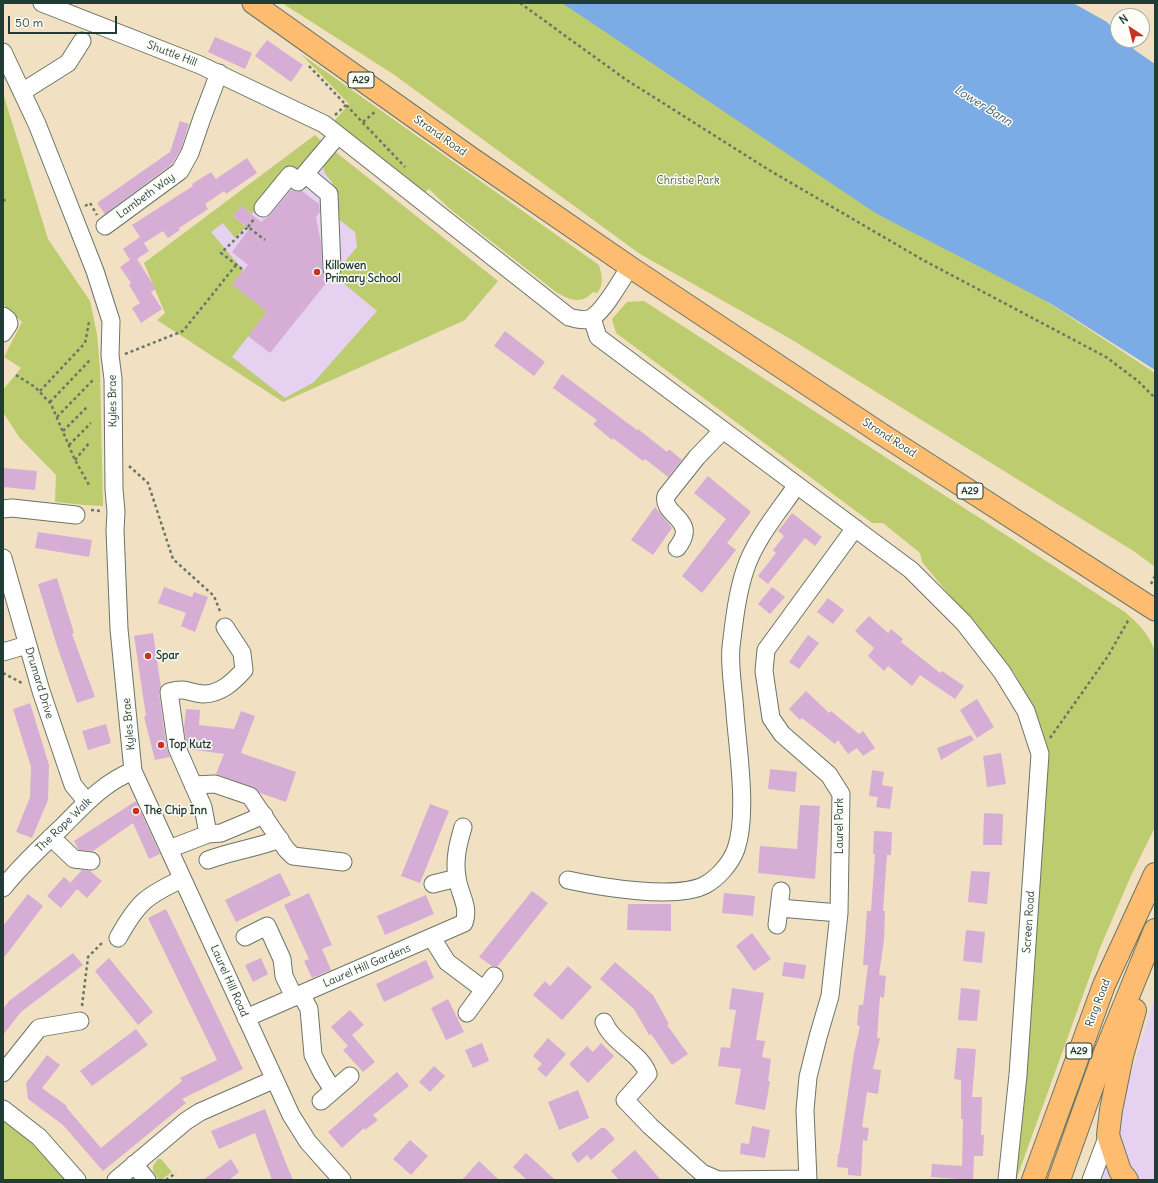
<!DOCTYPE html>
<style>
body{margin:0}
#map{position:relative;width:1158px;height:1183px;overflow:hidden;background:#f2e0c3;font-family:Delius,sans-serif}
canvas{display:block}
.frame{position:absolute;inset:0;border:4px solid #1f3d34;pointer-events:none}
.north{position:absolute;left:1110px;top:8px;width:40px;height:40px;box-sizing:border-box;background:#fdfcf7;border:1px solid #a4b0a9;border-radius:50%;rotate:325deg;font-size:11px;font-weight:700;line-height:16px;text-align:center;color:#1f3d34}
.north::after{content:'';display:block;margin:auto;width:14px;height:18px;background:#c8321e;clip-path:polygon(50% 0,100% 100%,50% 72%,0 100%)}
.scale{position:absolute;left:8px;top:16px;width:109px;height:18px;box-sizing:border-box;border:2px solid #1f3d34;border-top:0;padding-left:5px;font-size:12px;line-height:14px;white-space:nowrap;color:#1f3d34;-webkit-text-stroke:3px #fdfcf7;paint-order:stroke}
</style>
<div id="map">
<canvas width="1158" height="1183"></canvas>
<div class="frame"></div>
<div class="north">N</div>
<div class="scale">50 m</div>
</div>
<script>
const g = document.querySelector('canvas').getContext('2d');
g.lineJoin = 'round';
function fill(path, color) { g.fillStyle = color; g.fill(path, 'evenodd'); }
function trace(path, color, width, dash) { g.strokeStyle = color; g.lineWidth = width; g.lineCap = dash ? 'butt' : 'round'; g.setLineDash(dash || []); g.stroke(path); }
function label(font, color, halo, rows, align = 'center') {
  g.font = font + ' Delius,sans-serif'; g.lineWidth = 3; g.setLineDash([]); g.textBaseline = 'middle'; g.strokeStyle = halo; g.fillStyle = color; for (const [text, x, y, turn = 0] of rows) {
    g.save(); g.translate(x, y); g.rotate((+turn || 0) * Math.PI / 180); g.textAlign = isNaN(turn) ? turn : align; if (halo) g.strokeText(text, 0, 0); g.fillText(text, 0, 0); g.restore();
  }
}
fill(new Path2D(`
 M315,135L498,281L465,320L283,402L157,320L165,313L144,263Z
 M1155,995V1180H1098L1121,1107Z`), '#e6d2f0');
fill(new Path2D(`
 M282,3H611L1055,307L1155,373V567L1135,552L789,338L640,254L393,74Z
 M301,54L599,265C602,276 604,284 597,293L593,292C581,305 570,300 556,292L450,209L429,189L423,194L334,121L349,104Z
 M3,93L48,239L90,301L97,334L100,369L103,506L84,505L55,502L56,475L19,437L3,412V390L21,368L4,357L22,322L3,304Z
 M315,135L321,141L298,170H286L252,214L241,206L233,216L246,227L235,238L223,223L211,232L243,270L233,284L267,312L232,357L285,398L314,382L377,311L337,278V271L357,247L355,232L336,217L332,182L324,172L323,164L333,150L498,281L465,320L283,402L157,320L165,313L144,263Z
 M644,301L1125,612C1139,624 1149,634 1155,652V827L1130,878L1100,948L1016,1180H1011L1017,1134L1021,1131L1023,1117L1020,1112L1046,751L1042,733L1030,702L1015,674L922,562L920,553L883,523H872L616,333L612,319L627,302Z
 M3,1117L19,1130L67,1180H3Z
 M158,1159H161L172,1172L161,1180H159L153,1171V1166Z`), '#bdcc6e');
fill(new Path2D(`
 M562,3H1073L1107,22L1118,34V40H1125L1136,51L1155,64V370L1048,302L877,214Z`), '#7bace6');
fill(new Path2D(`
 M215,37L252,53L245,69L208,52Z
 M267,40L303,65L291,82L255,56Z
 M180,121L189,124L181,149L172,164L105,214L97,203L170,152Z
 M247,158L257,173L226,194L224,191L205,204L208,209L179,228L180,230L168,238L163,231L144,243L132,225L193,186L192,184L211,172L216,179Z
 M291,190L296,192L302,191L319,204L320,212L316,217L321,243L322,270L325,276L322,279L327,282L270,353L248,336L267,312L232,284L248,265L232,252L249,229L233,216L241,206L261,222L271,214Z
 M140,237L149,251L137,259L156,289L151,292L162,309L141,323L132,308L140,303L129,285L131,283L120,267L130,260L123,249Z
 M505,331L545,362L534,376L494,346Z
 M562,374L637,430L638,429L667,452L669,449L682,460L668,477L645,459L643,461L613,438L612,440L593,424L597,420L553,388Z
 M3,468L37,471L35,490L3,487Z
 M708,476L751,512L727,543L736,550L702,593L682,576L726,519L694,493Z
 M655,507L672,528L653,555L631,540Z
 M792,513L822,537L815,546L805,538L768,584L758,576L776,553L773,550L784,536L778,531Z
 M38,532L92,540L89,557L35,548Z
 M57,578L74,633L72,634L95,697L77,703L57,646L38,584Z
 M164,587L192,597L194,592L208,597L195,632L181,626L186,613L158,603Z
 M772,587L785,597L770,614L758,604Z
 M828,598L844,610L833,624L817,612Z
 M869,616L888,633L891,629L903,639L901,642L940,673L942,671L964,686L955,699L920,675L912,686L888,666L884,671L868,656L874,648L855,631Z
 M153,633L161,687L159,693L167,749L170,757L155,760L144,717L146,716L134,636Z
 M808,635L819,643L799,669L789,662Z
 M806,691L829,713L831,711L859,734L863,731L875,748L863,756L857,748L848,754L838,740L835,744L802,718L800,720L789,709Z
 M977,699L994,727L977,738L960,710Z
 M30,703L49,765L48,800L32,838L16,832L30,797L31,767L13,709Z
 M186,709L200,710L199,725L234,729L241,711L255,716L241,753L296,772L286,802L260,793L253,787L216,774L224,754L188,749L184,728Z
 M106,724L111,743L88,750L82,731Z
 M971,735L974,740L941,760L937,748Z
 M1001,753L1006,784L987,787L983,756Z
 M770,769L797,772L795,792L768,789Z
 M872,770L884,772L882,785L893,787L890,809L876,807L878,797L869,796Z
 M136,801L160,854L149,859L133,823L93,851L79,850L74,841Z
 M430,804L449,811L420,883L401,876Z
 M800,805L820,806L815,879L758,873L760,846L797,849Z
 M984,813L1003,814L1002,845H983Z
 M874,831L892,832L891,855H887L883,911H885L884,940L879,975L886,976L884,998L880,997L877,1038H880L873,1069L881,1070L878,1094L867,1092L862,1127L869,1128L867,1141L863,1140L861,1176L848,1175V1168L837,1167L838,1154H839L854,1053L860,1026L857,1025L859,1005H863L868,965H863L867,911H871L875,854H873Z
 M82,870L90,871L102,881L87,898L70,883Z
 M971,871L990,872L987,904L968,902Z
 M280,873L291,895L236,922L225,900Z
 M64,877L77,889L61,908L47,896Z
 M532,891L548,903L497,967L492,966L479,957Z
 M309,893L332,945L322,949L331,970L312,978L304,961L309,959L284,905Z
 M724,893L755,896L753,916L722,913Z
 M28,894L43,906L3,959V926Z
 M426,895L434,914L385,935L377,916Z
 M628,904H671V931L627,930Z
 M166,909L243,1069L182,1099L186,1103L103,1171L63,1125L28,1099L26,1083L47,1055L60,1065L42,1088L67,1106L66,1107L101,1148L182,1081L180,1078L217,1060L148,918Z
 M966,930L985,932L982,963L963,961Z
 M752,933L771,959L754,971L736,946Z
 M73,953L83,965L21,1012L3,1035V1009L9,1001Z
 M109,958L153,1012L138,1025L95,971Z
 M261,958L268,974L253,982L245,965Z
 M426,960L434,978L384,1002L376,984Z
 M615,962L653,995L669,1024L667,1025L688,1054L672,1065L651,1034L649,1035L634,1009L600,979Z
 M784,962L806,965L804,979L782,976Z
 M568,966L592,987L562,1020L533,995L545,981L550,986Z
 M732,988L764,993L756,1040L765,1041L762,1057L771,1059L768,1081H770L765,1110L735,1104L741,1069L718,1066L721,1047L730,1048L736,1010L729,1009Z
 M961,988L980,990L977,1021L958,1020Z
 M448,999L464,1032L446,1040L431,1008Z
 M350,1010L364,1025L352,1035L375,1062L363,1072L343,1050L348,1046L331,1027Z
 M136,1029L148,1045L92,1086L80,1071Z
 M548,1038L566,1054L546,1077L537,1069L542,1064L533,1056Z
 M482,1043L489,1061L473,1068L465,1050Z
 M601,1043L614,1056L588,1083L569,1064L587,1046L593,1052Z
 M957,1048L976,1049L972,1097H982L981,1135H984L983,1156H974L973,1180L931,1177L932,1164L962,1166L963,1119H961V1080L954,1079Z
 M434,1066L445,1076L430,1092L419,1082Z
 M397,1072L409,1086L373,1115L378,1120L365,1130L364,1128L342,1148L328,1132Z
 M578,1090L589,1118L559,1130L548,1102Z
 M265,1109L287,1166L293,1180H272L255,1133L219,1149L211,1131Z
 M752,1126L770,1130L765,1158L740,1154L741,1143L749,1144Z
 M601,1128H605L615,1139L591,1160L587,1155L578,1163L571,1154Z
 M410,1140L428,1156L411,1175L393,1159Z
 M635,1150L661,1180H619L611,1171Z
 M526,1153L537,1163L555,1180H527L513,1167Z
 M231,1159L239,1172L229,1180H203Z
 M479,1161L499,1180H462Z`), '#d6add5');
const minor = new Path2D(`
 M42,3L200,65L324,124L569,317C576,319 586,322 593,317C607,307 620,281 630,267
 M3,52L37,124L60,182L95,271L111,321L110,355L113,379L114,489L116,512L115,530L119,629L133,771L291,1115L308,1142L342,1180
 M22,92L68,63L82,41
 M263,208L290,175L298,182L305,174
 M105,226L180,171L190,153L202,118L219,73
 M332,269L329,194L305,174L338,135
 M3,316L8,320L9,324L3,333
 M592,318L598,337L911,570L964,623L1002,672L1026,711L1040,754L1018,1075L1007,1180
 M3,509L12,508L76,515
 M677,548C700,519 661,516 666,496L697,457L723,430
 M3,558L41,691L73,785L87,802
 M3,652L27,645
 M193,785L215,784L250,796L286,849L293,856L343,862
 M208,834L203,807L177,748L169,692C188,687 187,693 203,694C221,694 233,682 244,670L242,653L225,627
 M51,837L74,859L91,861
 M169,849L208,834L221,833L264,815
 M208,860C232,851 256,848 280,839
 M568,880C600,887 676,900 705,885C718,878 731,863 736,849C748,814 738,751 735,713C734,693 729,667 731,647C734,622 737,594 745,570C755,539 779,511 797,485
 M433,884L457,878
 M3,888C20,866 41,847 61,828C83,806 104,782 133,771
 M779,908L839,913
 M777,925L781,891
 M245,937L267,926L282,959L284,976L294,997
 M118,938C138,902 146,896 182,879
 M432,938L447,962L483,989
 M301,994L309,1009L313,1055L322,1073L333,1090
 M467,1013L494,976
 M246,1018L464,923C470,906 459,894 457,877C454,860 458,844 463,827
 M604,1022C613,1044 640,1052 648,1074L625,1100L650,1126L702,1173L718,1180L808,1179
 M3,1073L39,1028L80,1021
 M321,1101L350,1076
 M3,1109L39,1137L77,1180
 M134,1164L147,1180
 M116,1180L186,1121L200,1112L273,1080
 M808,1180L805,1110L808,1077L818,1037L830,996L839,913L841,794L829,775L782,734L771,718L764,671L766,650L855,528
 M1091,1180L1108,1135`);
const major = new Path2D(`
 M253,3L470,157L630,267L883,435L1155,610`);
const highway = new Path2D(`
 M1033,1180L1104,985L1155,874
 M1059,1180L1100,1065L1155,930
 M1127,1180L1120,1171L1108,1135L1111,1110L1122,1056L1135,1010`);
trace(minor, '#697666', 19);
trace(major, '#697666', 23);
trace(highway, '#697666', 24);
trace(new Path2D(`
 M520,3L625,79L769,170L923,260L1106,357L1138,381L1155,398
 M309,66L405,167
 M335,115L347,104
 M363,122L376,111
 M3,199L7,203
 M85,206L90,203L97,215
 M248,227L254,219
 M242,269L221,253L248,227L265,240
 M125,354L183,331L236,265
 M16,375L35,387L51,404L75,460L89,485
 M40,391L85,343L89,322
 M50,402L90,360
 M57,417L93,380
 M63,431L87,407
 M69,445L91,423
 M75,460L90,442
 M129,466L148,483L173,559L214,596L221,614
 M91,510L101,511
 M1151,584L1155,576
 M3,673L22,683
 M1050,738L1108,656L1129,619
 M82,1006L88,957L103,942
 M166,1180L176,1173`), '#697666', 2.5, [3, 3]);
trace(minor, '#fff', 17);
trace(major, '#febc70', 21);
trace(highway, '#febc70', 22);
for (const [x, y, r, color] of [
 [317,272,4,"#c8321e"],
 [148,656,4,"#c8321e"],
 [161,745,4,"#c8321e"],
 [136,811,4,"#c8321e"]
]) { const dot = new Path2D(); dot.arc(x, y, r, 0, 2 * Math.PI); g.fillStyle = color; g.fill(dot); trace(dot, '#fdfcf7', 1.5); }
for (const [x, y, w] of [
 [361,80,26],
 [970,491,26],
 [1079,1051,26]
]) { const box = new Path2D(); box.roundRect(x - w / 2, y - 8, w, 16, 3); g.fillStyle = '#fdfcf7'; g.fill(box); trace(box, '#1f3d34', 1); }
label('bold 10px', '#1f3d34', null, [
 ["A29",361,80],
 ["A29",970,491],
 ["A29",1079,1051]
]);
label('11px', '#1f3d34', '#fdfcf7', [
 ["Shuttle Hill",172,54,21],
 ["Strand Road",440,136,35],
 ["Lambeth Way",146,196,-36],
 ["Kyles Brae",113,401,-91],
 ["Strand Road",889,438,33],
 ["Drumard Drive",39,683,73],
 ["Kyles Brae",129,724,-95],
 ["The Rope Walk",64,825,-44],
 ["Laurel Park",840,826,-90],
 ["Screen Road",1029,922,-86],
 ["Laurel Hill Gardens",367,966,-23],
 ["Laurel Hill Road",229,981,66],
 ["Ring Road",1098,1003,-69]
]);
label('11px', '#466142', '#fdfcf7', [
 ["Christie Park",688,181]
]);
label('bold 11px', '#1f3d34', '#fdfcf7', [
 ["Killowen",325,266],
 ["Primary School",325,279],
 ["Spar",156,656],
 ["Top Kutz",169,745],
 ["The Chip Inn",144,811]
], 'left');
label('italic 12px', '#3b5e69', '#fdfcf7', [
 ["Lower Bann",983,106,32]
]);
</script>
